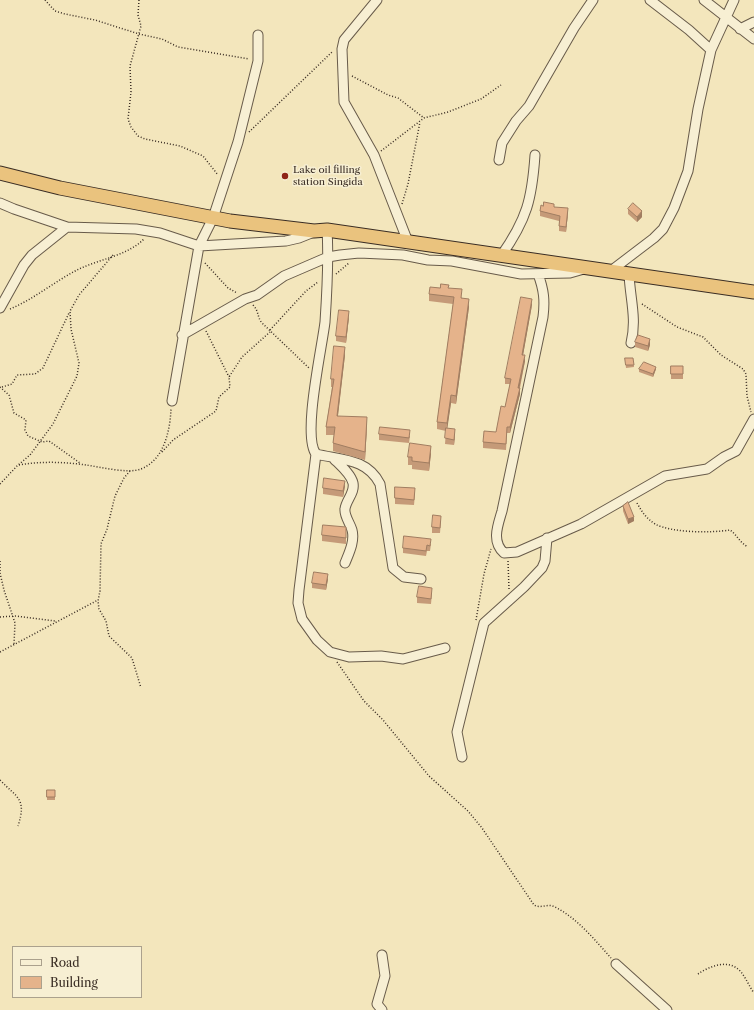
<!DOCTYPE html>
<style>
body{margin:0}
#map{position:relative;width:754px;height:1010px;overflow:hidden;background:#f3e6bc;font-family:"Libre Caslon Text",serif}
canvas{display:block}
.legend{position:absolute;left:12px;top:946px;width:130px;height:52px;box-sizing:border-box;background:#f7efd3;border:1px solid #aba18d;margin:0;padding:5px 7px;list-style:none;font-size:12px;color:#3a2d24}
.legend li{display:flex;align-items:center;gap:8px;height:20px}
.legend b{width:20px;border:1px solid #aba18d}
</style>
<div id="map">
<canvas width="754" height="1010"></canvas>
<ul class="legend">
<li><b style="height:5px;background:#f7efd3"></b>Road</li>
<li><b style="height:11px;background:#e5b38b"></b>Building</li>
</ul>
</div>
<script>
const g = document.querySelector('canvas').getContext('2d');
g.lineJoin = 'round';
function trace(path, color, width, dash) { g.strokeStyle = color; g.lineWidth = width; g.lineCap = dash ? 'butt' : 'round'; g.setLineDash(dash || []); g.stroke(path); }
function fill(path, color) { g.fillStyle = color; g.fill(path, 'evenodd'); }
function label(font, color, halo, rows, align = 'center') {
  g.font = font + ' "Libre Caslon Text",serif'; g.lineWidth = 3; g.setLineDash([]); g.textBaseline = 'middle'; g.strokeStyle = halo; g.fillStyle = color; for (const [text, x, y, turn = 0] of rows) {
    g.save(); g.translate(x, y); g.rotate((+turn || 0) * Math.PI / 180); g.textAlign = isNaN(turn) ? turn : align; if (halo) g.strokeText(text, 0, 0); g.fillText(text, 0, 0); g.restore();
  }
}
const minor = new Path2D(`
 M377,0L344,40L342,49L344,102L374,155L408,242
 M650,0L689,30L711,50
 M704,0L754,39
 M740,29L754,22
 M499,160L502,143L516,121L529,106L574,28L593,0
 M0,203L14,209L67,227
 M327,230C329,260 327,292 325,322C322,348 302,436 316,454L299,590L298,603L302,619L317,640L330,652L349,657L381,656L403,659L445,648
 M501,256C527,219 532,199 535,155
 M612,270L654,238L663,229L674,208L688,171L698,109L711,50L734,0
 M538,274C544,290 545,301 543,317L502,511C498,525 491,541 504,553L517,552L581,524L665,476L707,469L724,457L736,451L754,419
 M629,274C630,298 637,319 631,343
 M0,308L24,265L32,255L67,227L136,229L160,233L199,246L286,241L299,238L314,232
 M182,335L245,299L257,295L284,276L328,257L340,255L359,253L403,255L428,260L452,261L521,274L570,273L584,269
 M172,401L199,246L213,218L238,142L258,61V35
 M316,454C341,460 367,458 380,484L393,568L404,577L421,579
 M334,459C340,465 351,474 353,483C355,493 346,500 345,509C344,516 350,523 352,530C355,541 349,553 345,563
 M462,757L457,732L484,623L524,587L542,568L545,561L547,538
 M616,964L667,1010
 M382,1010L377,1004L385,976L382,955`);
const highway = new Path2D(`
 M0,173L60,188L230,221L314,231L327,230L754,292`);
trace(minor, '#685b4a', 11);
trace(highway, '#3a2d24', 15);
trace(new Path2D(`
 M45,0L55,11L65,14L95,20L139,34L162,39L178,47L249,59
 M139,0L138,15L141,26L130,66L131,92L128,119L131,127L138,136L145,139L180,146L203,156L218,175
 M352,76L388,95L398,98L424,118
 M249,132L333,51
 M381,151L424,118L448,112L481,99L501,85
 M402,204L408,184L420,122
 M205,263L228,288L237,293
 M336,274L349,263
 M642,304L677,327L703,337L721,355L743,369L746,374L747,396L751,412
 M253,305C259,311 257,317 262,323L309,368
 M10,309C34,299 54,282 77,270C99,259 127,256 144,239
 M270,330L306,291L318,282
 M206,331L229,377
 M0,387L9,395L14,413L26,420L25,430L28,436L42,442L49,441L80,463
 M2,387L12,384L17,375L35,374L43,368L69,313
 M162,452L173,440L216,411L219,397L230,387L229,377L242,357L270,332
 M19,465C41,461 65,462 86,465C101,467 128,474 141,469C164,460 170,431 171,409
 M130,471L124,478L115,496L107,529L101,544L100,591L98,601L99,609L106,621L109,636L132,658L141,688
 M0,484L17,466L30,455L53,424L77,376L79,363L71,329L70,311L79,295L113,255
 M637,503C642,512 646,518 655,524C672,533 711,533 730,530C737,535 740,543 748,547
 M0,561V573L4,590L15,623L14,644
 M508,561L509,589
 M0,617L15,616L55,621
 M476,620L484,574L491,549
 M0,652L98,600
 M337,662L364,701L383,720L429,776L468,811L482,828L534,905C541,909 548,903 555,907C577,918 595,940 611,958
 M0,780C17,798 27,798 18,826
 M698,974C710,966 729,958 741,972C746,978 749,986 754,993`), '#3a2d24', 1.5, [1, 2]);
trace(minor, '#f7efd3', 9);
trace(highway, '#eac37e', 13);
fill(new Path2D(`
 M554,207L568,213L566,232L559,231V221L540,216V211Z
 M628,209L642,217L637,222L628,214Z
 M440,288H449L462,298L469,307L456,404L451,403L447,428L455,435L454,445L445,444L446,431L437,429V422L453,304L429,301V294Z
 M532,305L523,355L525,361L520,388V394L510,433H507L506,450L483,448V442L496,432L505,407L510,384H505V378Z
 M349,317L346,343L336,341V336Z
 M635,342L650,345L648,351L635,347Z
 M345,355L338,416L367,425L365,460L333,451V443L334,435H326V427L332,387H331V379Z
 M625,358H633L634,367L626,368Z
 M671,366H683V379H671Z
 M639,369H656L653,377L639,372Z
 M379,434L410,436L409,443L379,440Z
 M431,453L429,471L412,469V465H408V457Z
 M345,486L343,497L323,494V488Z
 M415,494L414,505L395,504V498Z
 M623,506L634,521L628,524L623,511Z
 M441,521L440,533H432V527Z
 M346,533V544L322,541V535Z
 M431,544L430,551H427L426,556L403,553V548Z
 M328,579L326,590L312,588V583Z
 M432,593L431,604L417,603V597Z
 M47,790H55V800H47Z`), '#c59a78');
fill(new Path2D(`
 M568,208V213L566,232V227Z
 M642,211V217L637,222V217Z
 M469,299V307L456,404V396Z
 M532,299V305L522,361V355Z
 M349,311V317L346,343V337Z
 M650,339V345L648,351V346Z
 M345,347V355L337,423V416Z
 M525,355V361L518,394V388Z
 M656,367V369L653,377V374Z
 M520,388V394L510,433V427Z
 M451,395V403L447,431V423Z
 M367,417V425L365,460V452Z
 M455,429V435L454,445V440Z
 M431,446V453L429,471V463Z
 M345,481V486L343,497V491Z
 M634,517V521L628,524V519Z
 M328,574V579L326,590V585Z`), '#a07d61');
const building = new Path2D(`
 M544,202L554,204V207L568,208L566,227L559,226L560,216L540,211L541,205L543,206Z
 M633,203L642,211L637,217L628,209Z
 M441,284L449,285L448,288L462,289L461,298L469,299L456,396L451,395L447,423L437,422L454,297L429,294L430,287L440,288Z
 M521,297L532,299L522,355H525L518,388H520L510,427H507L506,444L483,442L484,431L496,432L501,406L505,407L511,379L505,378Z
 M339,310L349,311L346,337L336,336Z
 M638,335L650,339L648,346L635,342Z
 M334,346L345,347L337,416L367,417L365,452L333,443L335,427H326L334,379H331Z
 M625,358H633L634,365H626Z
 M644,362L656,367L653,374L639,369Z
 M671,366H683V374H671Z
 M380,427L410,430L409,438L379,434Z
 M446,428L455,429L454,440L445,438Z
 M410,443L431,446L429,463L412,461V457H408Z
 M324,478L345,481L343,491L323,488Z
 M395,487L415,488L414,500L395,498Z
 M628,502L634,517L628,519L623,506Z
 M433,515L441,516L440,528L432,527Z
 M323,525L346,527V538L322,535Z
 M404,536L431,539L430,546L427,545L426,551L403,548Z
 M314,572L328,574L326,585L312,583Z
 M419,586L432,588L431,599L417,597Z
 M47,790H55V797H47Z`);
fill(building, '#e5b38b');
trace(building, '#a07d61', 1);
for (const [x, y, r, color] of [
 [285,176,4,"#8f2418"]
]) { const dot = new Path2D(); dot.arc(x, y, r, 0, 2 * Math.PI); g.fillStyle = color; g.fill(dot); trace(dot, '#f7efd3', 1.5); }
label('10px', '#3a2d24', '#f7efd3', [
 ["Lake oil filling",293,170],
 ["station Singida",293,182]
], 'left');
</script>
